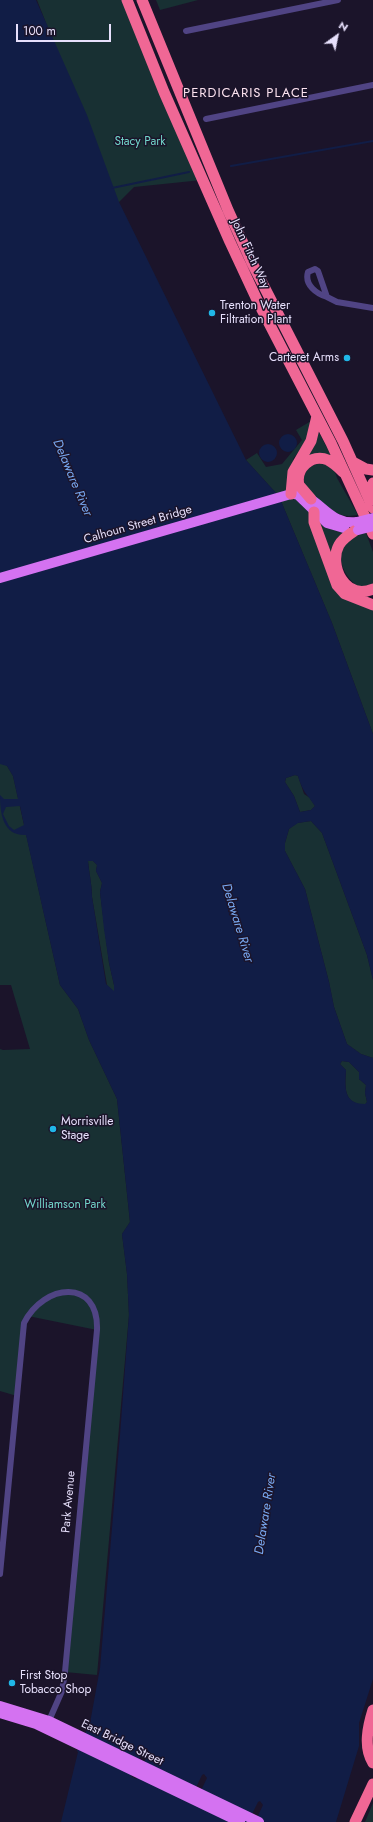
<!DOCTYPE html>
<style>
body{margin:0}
#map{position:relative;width:373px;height:1822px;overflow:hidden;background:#1b142a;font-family:Jost,sans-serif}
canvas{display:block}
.north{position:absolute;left:317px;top:16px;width:40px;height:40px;-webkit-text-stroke:3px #1b142a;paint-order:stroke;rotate:33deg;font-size:11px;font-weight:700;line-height:16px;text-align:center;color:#e7e0fc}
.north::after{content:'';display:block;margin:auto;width:14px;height:18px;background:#e7e0fc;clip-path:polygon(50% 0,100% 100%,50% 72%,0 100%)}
.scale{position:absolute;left:16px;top:24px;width:95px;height:18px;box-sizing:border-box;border:2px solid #e7e0fc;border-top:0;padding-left:5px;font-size:12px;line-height:14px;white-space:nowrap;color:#e7e0fc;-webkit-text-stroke:3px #1b142a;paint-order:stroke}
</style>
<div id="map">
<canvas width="373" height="1822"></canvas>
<div class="north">N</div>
<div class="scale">100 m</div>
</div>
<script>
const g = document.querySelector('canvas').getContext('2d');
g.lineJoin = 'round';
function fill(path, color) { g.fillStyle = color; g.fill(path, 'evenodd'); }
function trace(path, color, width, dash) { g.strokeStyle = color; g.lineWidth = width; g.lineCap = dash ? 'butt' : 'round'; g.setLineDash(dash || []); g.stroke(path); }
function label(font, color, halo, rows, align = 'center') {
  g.font = font + ' Jost,sans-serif'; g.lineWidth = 3; g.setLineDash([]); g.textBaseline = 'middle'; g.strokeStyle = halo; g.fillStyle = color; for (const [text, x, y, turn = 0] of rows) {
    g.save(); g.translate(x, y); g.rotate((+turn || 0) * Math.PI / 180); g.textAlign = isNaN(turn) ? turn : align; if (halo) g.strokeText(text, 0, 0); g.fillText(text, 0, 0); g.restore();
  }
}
fill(new Path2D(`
 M37,0H127L202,180L134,187L117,204Z
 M156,0H198L160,10Z
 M311,421L309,438L293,459L335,587L373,610V734L332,623L281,501L276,493L246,460L257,453L266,467L282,464L302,440L296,430Z
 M318,431L332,457L304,458Z
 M321,463C330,465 335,469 337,478L358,515C351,516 344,517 337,513C330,510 311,495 307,489C299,476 308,465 321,463Z
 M316,519C325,526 333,532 345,532L333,559Z
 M366,533L373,552V584L359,587C343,577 332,552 351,538C354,535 361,534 366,533Z
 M0,754L13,776L60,985L78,1009L89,1040L117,1099L130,1222L122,1234L127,1274L129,1315L97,1675L65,1672L97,1330L28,1316L17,1396L0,1391V1049L3,1050L30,1049L11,985H0Z
 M295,775L298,776L304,794L310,798L315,806L311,810L300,812L294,796L285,782L286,778Z
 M311,821L322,833L367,955L373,980V1058L361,1054L347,1044L334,1007L329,982L305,889L285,851V843L289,829L297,823Z
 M88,861H93L97,865L96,871L102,883L100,892L109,963L114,985V992L107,985L92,897C92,885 89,873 88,861Z
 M342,1061L349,1062L359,1072V1079L366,1085L365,1093L367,1102L365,1105C343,1104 345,1087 346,1070L340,1064Z
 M373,1803V1822H365Z`), '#183033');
fill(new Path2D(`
 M0,0H36L87,115L119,202L246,460L276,493L281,501L332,623L373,734V980L367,955L322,833L311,821L298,823L289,829L285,843V851L305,889L329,982L334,1007L347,1044L361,1054L373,1058V1679L359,1723V1746L336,1822H255L263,1805L260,1801L258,1802L248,1822H61L78,1752L77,1751L90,1723L100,1668L120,1435L129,1315L127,1274L122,1234L130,1222L117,1099L89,1040L78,1009L60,985L26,835C3,836 0,814 0,795L4,799H18L13,776L7,766L0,764ZM295,775L298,776C302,791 307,794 315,806L311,810L300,812L294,796L285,782L286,778ZM20,806L24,825L14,830L9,826L3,814L6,807ZM88,861H93L97,865L96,871L102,883L100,892L104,929L109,963L114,985V991L106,984L92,897C92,885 89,873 88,861ZM342,1061L349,1062L359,1072V1079L366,1085L365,1093L367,1102L365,1104C343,1104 345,1087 346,1070L340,1064ZM146,1748L149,1752L136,1779L131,1776L144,1749ZM204,1774L207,1778L194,1805L189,1802L202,1775Z
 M279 443a9 9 0 1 1 18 0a9 9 0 1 1-18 0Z
 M259 453a9 9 0 1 1 18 0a9 9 0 1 1-18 0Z`), '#111d46');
trace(new Path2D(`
 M231,166L373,141
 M112,188L189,172`), '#111d46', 2);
trace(new Path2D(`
 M186,31L338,0
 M206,119L373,85
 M315,269L318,271L327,297C317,294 304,285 308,272Z
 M327,297L337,302L373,308
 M0,1574L24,1323C44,1283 99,1278 97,1330L65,1672L62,1691L48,1723`), '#504484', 6);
trace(new Path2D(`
 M298,495L327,523L344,528
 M0,578L291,494C319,492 326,526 357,522
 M0,1706L49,1721L259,1822
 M0,1713L36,1724L240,1822`), '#d472f1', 10);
trace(new Path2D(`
 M127,0L164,92L230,242L258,302L331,443L373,534
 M142,0L228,210L252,263L343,441L373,508
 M353,462L366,469L373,470
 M291,494L293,472L311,441L317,416
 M311,499L299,485C295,469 311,453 328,460C334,463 339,468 343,472
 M371,500L373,483
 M314,512V522L337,585L345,594L373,605
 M356,530C350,534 343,538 339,545C328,565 345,601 373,589
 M373,1710C368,1726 363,1747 373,1763
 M355,1822L373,1784`), '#f06795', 11);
trace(new Path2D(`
 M357,522L373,518
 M358,530L373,526`), '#d472f1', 10);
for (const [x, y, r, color] of [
 [212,313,4,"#20b7e8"],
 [347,358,4,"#20b7e8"],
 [53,1129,4,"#20b7e8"],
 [12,1683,4,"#20b7e8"]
]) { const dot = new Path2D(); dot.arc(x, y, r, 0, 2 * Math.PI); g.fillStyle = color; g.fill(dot); trace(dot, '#1b142a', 1.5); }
label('12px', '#72d6cb', '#1b142a', [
 ["Stacy Park",140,142],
 ["Williamson Park",65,1205]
]);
label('12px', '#e7e0fc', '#1b142a', [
 ["John Fitch Way",250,254,65],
 ["Calhoun Street Bridge",138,525,-16],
 ["Park Avenue",69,1502,-85],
 ["East Bridge Street",122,1743,26]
]);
label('12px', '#e7e0fc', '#1b142a', [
 ["Trenton Water",220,306],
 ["Filtration Plant",220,320],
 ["Carteret Arms",339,358,"right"],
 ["Morrisville",61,1122],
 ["Stage",61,1136],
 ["First Stop",20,1676],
 ["Tobacco Shop",20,1690]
], 'left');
g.letterSpacing = '1px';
label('13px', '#fce2ef', '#1b142a', [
 ["PERDICARIS PLACE",246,94]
]);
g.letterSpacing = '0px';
label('italic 13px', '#78a8f1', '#1b142a', [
 ["Delaware River",72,478,67],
 ["Delaware River",237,923,73],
 ["Delaware River",266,1514,-81]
]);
</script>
